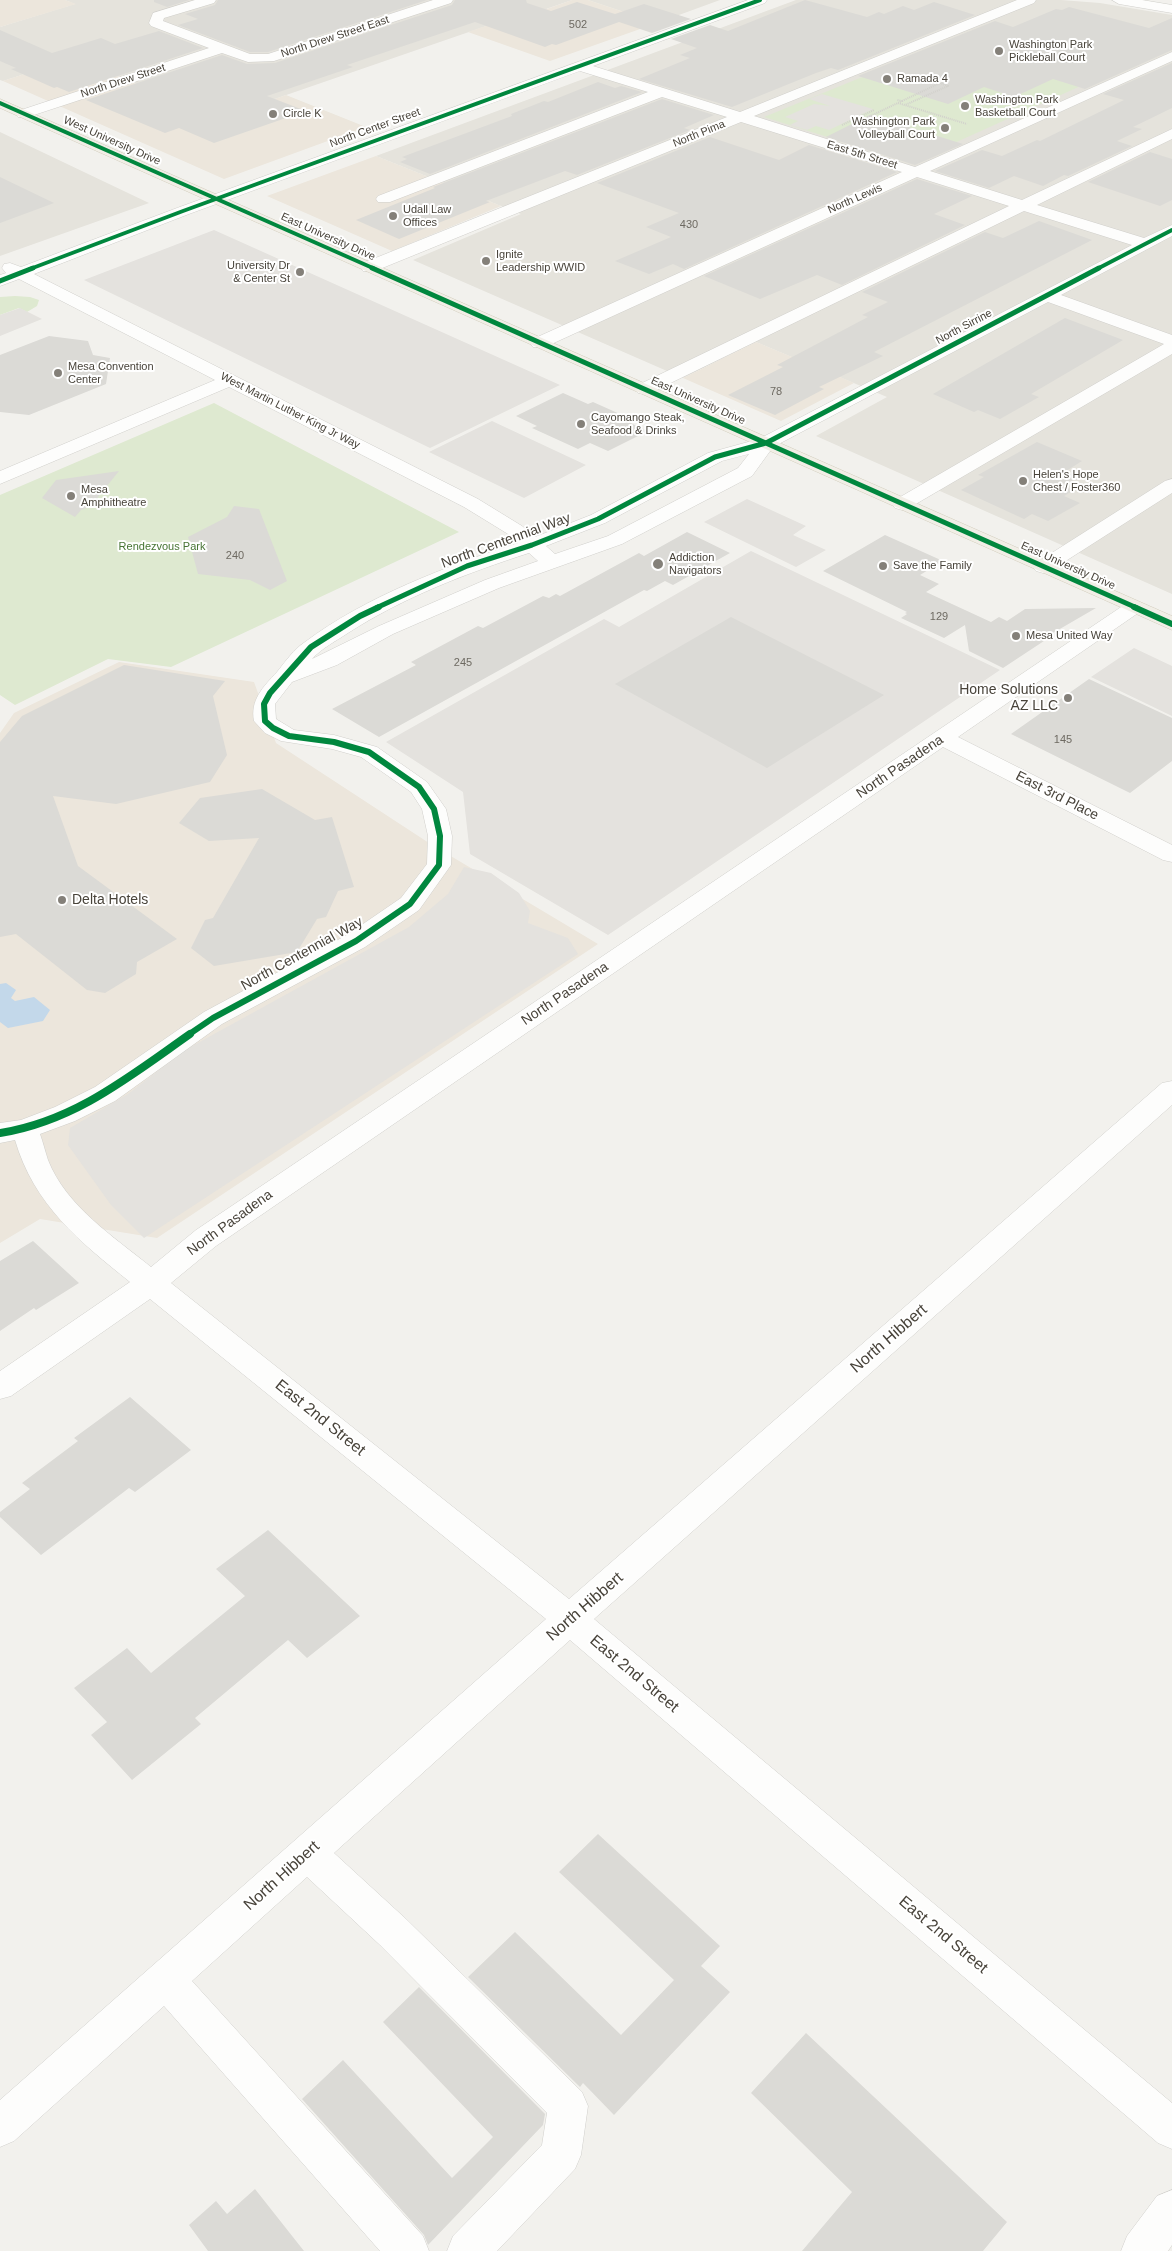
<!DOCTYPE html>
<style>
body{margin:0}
canvas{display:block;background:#f2f1ed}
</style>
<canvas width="1172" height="2251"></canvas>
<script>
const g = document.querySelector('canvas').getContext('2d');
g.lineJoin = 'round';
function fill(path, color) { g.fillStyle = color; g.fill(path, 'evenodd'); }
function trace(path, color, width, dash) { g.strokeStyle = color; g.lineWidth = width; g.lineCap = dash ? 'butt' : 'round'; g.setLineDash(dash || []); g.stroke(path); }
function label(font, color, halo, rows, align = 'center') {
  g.font = font + ' Arial,sans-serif'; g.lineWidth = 4; g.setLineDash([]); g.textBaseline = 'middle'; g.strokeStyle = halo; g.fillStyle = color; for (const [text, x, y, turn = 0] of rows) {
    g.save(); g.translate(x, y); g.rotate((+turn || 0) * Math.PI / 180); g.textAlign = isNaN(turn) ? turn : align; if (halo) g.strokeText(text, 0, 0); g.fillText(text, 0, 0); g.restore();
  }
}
fill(new Path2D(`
 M65,0H572L529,15L524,13L205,123L139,85L74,58L3,81L0,80V27L75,4Z
 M588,0H720L657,23Z
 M796,0H1061L1100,3L1172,15V594L816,436L887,397L756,342L683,378L413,260L521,214L376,156Z
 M0,132L149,203L0,256Z`), '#e5e3dc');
fill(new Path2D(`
 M0,0H65L76,4L0,27Z
 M572,0H588L657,23L550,61L468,32L524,13L530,15Z
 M74,58L139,85L205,123L286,95L366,127L224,179L3,81Z
 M376,156L501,206L392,251L267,196Z
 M756,342L854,383L781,421L683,378Z
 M119,662L254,682L276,743L429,843L598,944L157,1238L40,1219L0,1243V733L14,713Z`), '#ece6dc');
fill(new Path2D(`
 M946,43L1085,84L910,163L764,117Z
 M15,296L30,297L39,300L37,306L27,312L19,308L0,315V297Z
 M214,403L459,532L171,667L108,659L15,705L0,695V495Z`), '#dee9d0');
fill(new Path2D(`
 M822,94L873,109L829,130L816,126L807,130L790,125L798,121L785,117L814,104L830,106L809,99Z
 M214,230L560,385L430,448L84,280Z
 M20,308L42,319L0,336V315Z
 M492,421L586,465L524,498L429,452Z
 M747,499L806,526L793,535L826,550L796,567L704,522Z
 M751,551L1000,670L608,935L470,854L463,792L386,742L604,619L619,627Z
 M1134,648L1172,666V716L1091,677Z
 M464,867L491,873L519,893L530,911L528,923L568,938L578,954L144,1238L111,1205L68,1145L70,1128L128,1094L185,1050L409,927L448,894Z`), '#e4e2de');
fill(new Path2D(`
 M6,983L16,990L11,998L15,1001L34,997L50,1010L43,1021L8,1028L0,1022V984Z`), '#c3d8ea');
fill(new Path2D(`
 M154,0H189L167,7L154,2Z
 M218,0H427L268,52H250L178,25L198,19L185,14L215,5Z
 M455,0H526L527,3L551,11L577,2L615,14L644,4L691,19L652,33L619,22L556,45L552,44L545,47L475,22L347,65L353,67L267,96L306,111L214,143L179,128L165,133L86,100L222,55L247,64L275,63L452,5Z
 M805,0L867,17L879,12L884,14L903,6L914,10L934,2L975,15L838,70L831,68L816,73L732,107L639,79L690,58L680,55L697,48L671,39L710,25L728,31Z
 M1069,7L1149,28L1172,18V50L1085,89L1053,79L1014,97L984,87L948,104L858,76L995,21L1013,27L1056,9L1062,10Z
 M0,30L52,53L101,38L115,44L159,31L203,48L69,92L57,87L54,88L11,69L16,68L0,61Z
 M1172,63V108L1133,127L1142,129L1117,141L1132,146L1068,176L1064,175L1043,186L1014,176L989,188L935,171L982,150L1002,156L1037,140L1040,141L1124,100L1103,94Z
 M598,82L615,88L621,86L642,92L430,174L400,162L407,159L402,157L512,116L511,114L544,101L548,102Z
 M662,99L714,115L684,128L690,130L577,175L565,171L486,201L490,202L399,239L356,220L435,188L433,187Z
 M870,115L963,144L915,165L826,137Z
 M710,137L779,160L809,145L897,172L684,269L673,264L649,274L615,261L671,237L646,227L679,213L597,183Z
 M1150,152L1172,159V200L1160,206L1088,182Z
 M0,177L54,203L0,223Z
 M917,179L972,196L934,214L965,225L842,285L817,275L760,299L704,276Z
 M1039,221L1092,240L874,352L883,356L819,387L824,389L775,415L728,395L783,367L777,365L868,317L862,315L888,302L862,292L985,232L1003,238Z
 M1065,318L1123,340L1031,394L1039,397L1000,419L978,410L974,412L933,394Z
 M49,336L88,341L93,355L110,358L106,384L29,415L0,412V355Z
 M563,393L588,404L593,402L631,419L626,421L648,431L608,451L590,443L578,449L532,428L537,426L516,416Z
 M1037,442L1082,461L1066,471L1078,477L1064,486L1074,490L1064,496L1080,503L1048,521L1032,514L1024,519L961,490L984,477L978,475Z
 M119,471L90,507L81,510L75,517L42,498L56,480Z
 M234,506L259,509L287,581L270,590L250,580L198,574L188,537L227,517Z
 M687,532L730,553L673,585L665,581L647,591L644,590L379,737L332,709L416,665L411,662L478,626L483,628L543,596L549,598L556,594L560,596L639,553L644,556Z
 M885,535L943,561L920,575L939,584L926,592L991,622L999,617L1007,621L1025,609L1096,608L1046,637L1047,639L1003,668L969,651L965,625L944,638L901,618L907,614L905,613L907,612L823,571Z
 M731,617L884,695L767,768L615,684Z
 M124,665L225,681L213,696L227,755L210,782L116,804L53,796L78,866L177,939L137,962L136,974L105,993L87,990L16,934L0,937V742L22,716Z
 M1089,679L1172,718V761L1130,793L1011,734Z
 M262,789L315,820L332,817L354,887L338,891L326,917L317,919L297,952L214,966L191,948L205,920L213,918L259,838L209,841L179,823L200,798Z
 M33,1241L79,1283L36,1310L34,1308L0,1331V1261Z
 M130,1397L191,1450L135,1492L129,1488L41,1555L0,1517V1512L30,1489L22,1483L78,1441L74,1438Z
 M268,1530L360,1616L307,1658L288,1640L195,1718L201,1724L132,1780L91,1735L107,1722L74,1688L127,1648L151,1673L245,1596L216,1569Z
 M598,1834L720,1946L701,1966L730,1992L614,2115L583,2083L580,2087L468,1977L515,1932L621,2035L674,1980L559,1872Z
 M419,1987L545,2114L543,2125L428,2245L424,2235L302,2099L343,2060L452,2178L493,2137L383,2022Z
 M806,2033L1007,2222L983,2251H802L852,2192L751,2093Z
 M255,2189L304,2251H208L189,2225L216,2201L227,2214Z`), '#dbdad6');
const minor = new Path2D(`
 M195,0H216L214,3L164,18L163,21L250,54H268L433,0H453L451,3L274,61L248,62L222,53L28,117H18L16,114L18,111L209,48L151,26L149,23L153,13Z
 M748,0H767L765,3L593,66L740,112L1017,0H1036L1034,3L754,116L915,167L1172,52V61L930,171L1022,200L1172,129V139L1037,205L1144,238L1172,225V236L1061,295L1172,335V354L909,508L902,510L895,508L892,504L895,500L1164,344L1048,302L773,447L752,476L622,544L499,588L393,634L337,665L292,682L275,704L276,719L294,730L334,735L377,747L427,782L446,809L452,836L451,865L419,910L365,947L222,1024L115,1101L75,1121L40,1134C43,1142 45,1151 48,1160C66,1206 114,1237 151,1267L196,1230L1127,603L1134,601L1141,603L1144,607L1141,611L958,737L1172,845V862L1163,860L943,747L216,1246L171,1283L569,1599L1162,1083L1172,1081V1105L594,1619L1172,2103V2149L1158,2143L570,1640L334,1853L406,1919L582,2092L588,2106L581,2155L575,2169L497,2251H447L453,2236L542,2145L547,2113L380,1945L307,1877L192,1981L423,2236L429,2251H380L164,2006L14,2141L0,2147V2100L546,1619L150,1299L11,1396L0,1399V1371L130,1282C80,1242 34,1205 15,1140L0,1143V1123L21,1120L55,1107L95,1087L204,1012L347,935L401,898L427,864L428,836L422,809L411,792L361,757L332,749L281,741L265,733L254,721C250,700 263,687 277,672C285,662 294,649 305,642C365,597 447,566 518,543L508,534L464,507L229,387L0,484V471L215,380L19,279L0,286V275L6,273L2,268L4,264L10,263L21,267L177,208ZM580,71L648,92L378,196L376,199L378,202H390L662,97L727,117L363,263L361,267L363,271H375L741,122L902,172L533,339L530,343L533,347H545L917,177L1009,206L638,385L635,389L638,393L644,394L650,393L1024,211L1132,245L759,439L708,453L591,515L535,537L522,526L478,499L34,274L189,214ZM749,454L738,468L608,536L555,554L546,546L605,523L722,461ZM529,553L538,561L485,580L379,626L312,659C322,648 336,641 348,633C404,597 467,573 529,553Z
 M1112,0H1142L1172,5V13L1119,4Z
 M1172,479V493L1050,571L1043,573L1036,571L1033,567L1036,563L1165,481Z
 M1172,2190V2245L1168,2251H1121L1127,2236L1157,2196Z`);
const major = new Path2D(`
 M0,99L1172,616V630L0,108Z`);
trace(minor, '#d0cfcb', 1);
trace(major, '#d2cdbd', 1);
trace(new Path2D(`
 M905,75L922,76L948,86L905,105
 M902,101L942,82
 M898,103L967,124
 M856,119L862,120L902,101L897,100
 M842,125L874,110`), '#d2d1cc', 2, [1, 1]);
fill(minor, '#fdfdfc');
fill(major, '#f1eee6');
trace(new Path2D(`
 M0,103L375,269
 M30,269L183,211L760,0
 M1097,269L1172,230`), '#00873e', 4);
trace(new Path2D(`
 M372,268L1137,608
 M0,281L33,268
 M376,608L467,566L532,545L598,519L715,457L766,443L1099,268`), '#00873e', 5);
trace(new Path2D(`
 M1134,607L1172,624
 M188,1035L213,1018L356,941L410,904L439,865L440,836L434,809L419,787L369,752L334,742L289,736L273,728L265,721L264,704L270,693L311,647L360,616L379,607`), '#00873e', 6);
trace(new Path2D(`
 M0,1133C75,1121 130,1076 190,1034`), '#00873e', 8);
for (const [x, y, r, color] of [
 [999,51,5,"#848079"],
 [887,79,5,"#848079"],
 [965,106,5,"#848079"],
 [273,114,5,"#848079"],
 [945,128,5,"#848079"],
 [393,216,5,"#848079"],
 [486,261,5,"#848079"],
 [300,272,5,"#848079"],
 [58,373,5,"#848079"],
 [581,424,5,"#848079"],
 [1023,481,5,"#848079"],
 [71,496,5,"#848079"],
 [658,564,6,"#848079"],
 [883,566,5,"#848079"],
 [1016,636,5,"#848079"],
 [1068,698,5,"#848079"],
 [62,900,5,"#848079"]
]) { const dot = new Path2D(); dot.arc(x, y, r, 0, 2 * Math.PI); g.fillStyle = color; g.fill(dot); trace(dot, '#fff', 2); }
label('11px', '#6e6a62', null, [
 ["502",578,25],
 ["430",689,225],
 ["78",776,392],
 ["240",235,556],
 ["129",939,617],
 ["245",463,663],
 ["145",1063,740]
]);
label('11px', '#48433a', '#fff', [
 ["North Drew Street East",335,37,-18],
 ["North Drew Street",123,81,-18],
 ["North Center Street",375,128,-20],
 ["North Pima",699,134,-22],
 ["West University Drive",112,141,24],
 ["East 5th Street",862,155,17],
 ["North Lewis",855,199,-24],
 ["East University Drive",328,237,24],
 ["North Sirrine",964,327,-28],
 ["East University Drive",698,401,24],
 ["West Martin Luther King Jr Way",290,411,27],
 ["East University Drive",1068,566,24]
]);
label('11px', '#48433a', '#fff', [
 ["Washington Park",1009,45],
 ["Pickleball Court",1009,58],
 ["Ramada 4",897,79],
 ["Washington Park",975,100],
 ["Basketball Court",975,113],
 ["Circle K",283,114],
 ["Washington Park",935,122,"right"],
 ["Volleyball Court",935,135,"right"],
 ["Udall Law",403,210],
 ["Offices",403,223],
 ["Ignite",496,255],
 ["Leadership WWID",496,268],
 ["University Dr",290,266,"right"],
 ["& Center St",290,279,"right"],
 ["Mesa Convention",68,367],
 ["Center",68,380],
 ["Cayomango Steak,",591,418],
 ["Seafood & Drinks",591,431],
 ["Helen's Hope",1033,475],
 ["Chest / Foster360",1033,488],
 ["Mesa",81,490],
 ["Amphitheatre",81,503],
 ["Addiction",669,558],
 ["Navigators",669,571],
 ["Save the Family",893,566],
 ["Mesa United Way",1026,636]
], 'left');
label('11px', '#467433', '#fff', [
 ["Rendezvous Park",162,547]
]);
label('14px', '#48433a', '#fff', [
 ["North Centennial Way",506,541,-20],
 ["North Pasadena",900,767,-34],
 ["East 3rd Place",1057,796,27],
 ["North Centennial Way",302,954,-29],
 ["North Pasadena",565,994,-34],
 ["North Pasadena",230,1223,-36]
]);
label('14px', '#48433a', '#fff', [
 ["Home Solutions",1058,690],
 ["AZ LLC",1058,706],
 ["Delta Hotels",72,900,"left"]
], 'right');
label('16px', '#48433a', '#fff', [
 ["North Hibbert",889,1339,-41],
 ["East 2nd Street",320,1418,39],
 ["North Hibbert",585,1607,-41],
 ["East 2nd Street",634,1674,40],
 ["North Hibbert",282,1876,-42],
 ["East 2nd Street",943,1935,40]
]);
</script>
